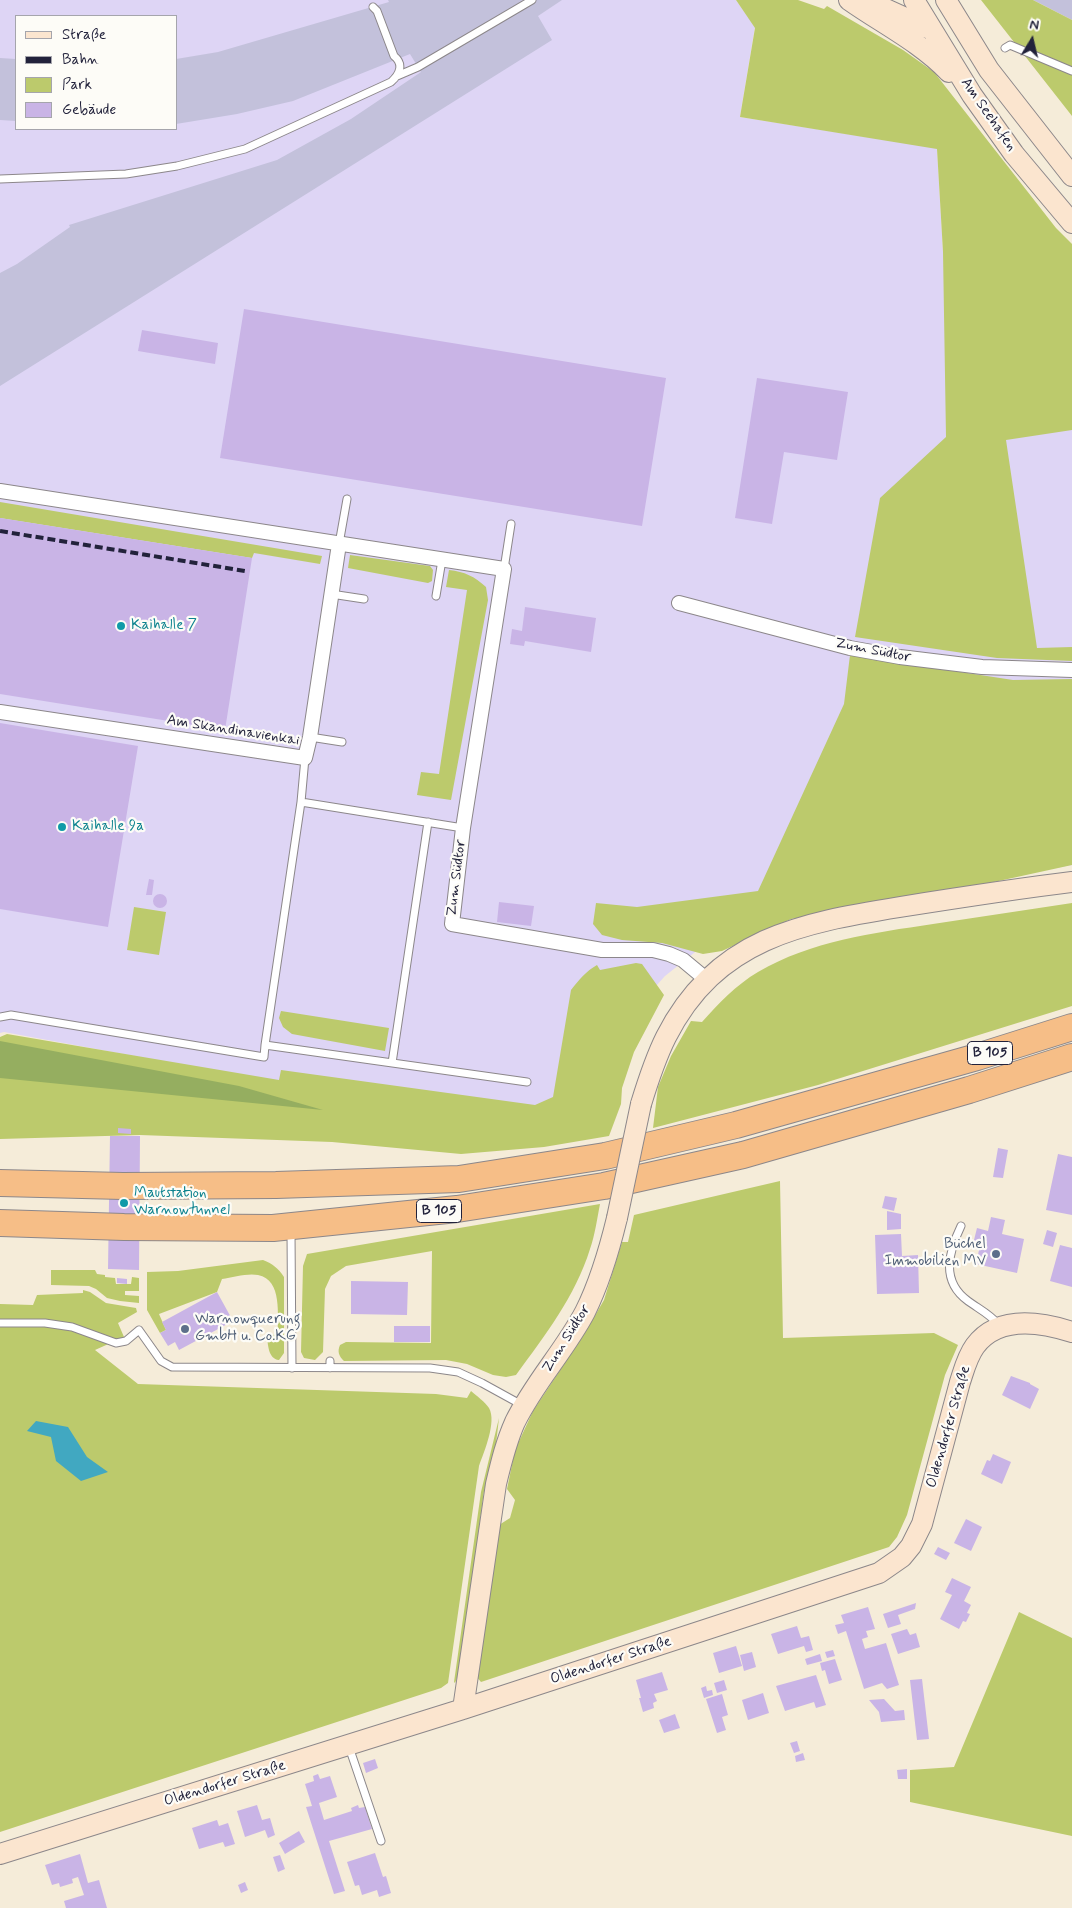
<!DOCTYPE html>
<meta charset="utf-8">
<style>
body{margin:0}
#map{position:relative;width:1072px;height:1908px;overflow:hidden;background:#f5ecd9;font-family:Mynerve,sans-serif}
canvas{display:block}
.legend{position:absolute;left:15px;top:15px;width:162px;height:115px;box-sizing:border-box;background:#fdfcf7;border:1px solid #a5a5ac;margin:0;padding:6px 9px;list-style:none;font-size:15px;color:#22223b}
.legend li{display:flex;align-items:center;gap:10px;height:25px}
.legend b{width:25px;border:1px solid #a5a5ac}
.north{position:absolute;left:1007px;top:15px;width:50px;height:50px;-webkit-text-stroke:4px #fdfcf7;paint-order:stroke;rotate:9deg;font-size:14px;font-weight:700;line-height:20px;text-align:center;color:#22223b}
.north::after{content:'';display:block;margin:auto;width:18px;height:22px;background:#22223b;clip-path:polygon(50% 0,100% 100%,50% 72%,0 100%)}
</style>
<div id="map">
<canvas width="1072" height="1908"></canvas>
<ul class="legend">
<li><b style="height:6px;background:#fbe5cf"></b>Straße</li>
<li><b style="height:6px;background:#22223b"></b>Bahn</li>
<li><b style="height:14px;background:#bcca6c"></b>Park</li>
<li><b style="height:14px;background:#c9b4e6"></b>Gebäude</li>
</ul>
<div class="north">N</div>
</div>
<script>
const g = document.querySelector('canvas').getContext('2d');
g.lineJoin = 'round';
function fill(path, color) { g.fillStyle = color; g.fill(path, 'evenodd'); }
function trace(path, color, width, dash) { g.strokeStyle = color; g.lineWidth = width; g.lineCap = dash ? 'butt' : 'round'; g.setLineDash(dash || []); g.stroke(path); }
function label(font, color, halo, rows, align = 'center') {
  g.font = font + ' Mynerve,sans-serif'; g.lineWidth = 4.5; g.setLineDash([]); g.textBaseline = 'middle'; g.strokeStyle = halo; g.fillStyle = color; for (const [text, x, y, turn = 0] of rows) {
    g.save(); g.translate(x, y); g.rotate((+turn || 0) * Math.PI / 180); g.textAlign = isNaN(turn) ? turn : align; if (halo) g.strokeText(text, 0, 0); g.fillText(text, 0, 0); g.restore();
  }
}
fill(new Path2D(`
 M0,0H736L755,27L740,117L937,148L943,252L1072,417V865L784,917L699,949L665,976L648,995L601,1102L536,1110L280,1083L4,1032L0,1033ZM16,16H176V129H16Z`), '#ded5f5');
fill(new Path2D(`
 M388,0H562L538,16L552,40L0,386V273L17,264L70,227L69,225L277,160L351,119L421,72L410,54L293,101L237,114L176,124V59L218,52L389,2Z
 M1033,0H1072V20L1041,4Z
 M0,58L16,59V121L0,120Z`), '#c3c1db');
fill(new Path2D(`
 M736,0H798L824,9L827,6L903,50L934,72L1056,228L1072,244V430L1006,440L1037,648L1072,647V661L997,658L855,637L880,498L946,437L943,252L937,149L740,117L755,28Z
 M981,0H1033L1072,20V116Z
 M0,502L322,556L320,564L254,553L252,558L0,518Z
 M350,555L430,566L433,570L432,581L428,583L348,568Z
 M449,570C465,572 474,576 486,587L488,600L451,800L417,795L421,772L439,774L467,590L446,587Z
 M850,655L1013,680L1072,679V865L971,887L791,919L722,951L703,954L662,943L622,940L602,935L593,924L596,903L637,907L758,891L844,704Z
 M1072,903V1006L818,1085L653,1128L658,1087L671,1056L691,1021L702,1022C719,1003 736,985 758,972C811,941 873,933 933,924C979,917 1026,910 1072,903Z
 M134,907L166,912L159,955L127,950Z
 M636,963L642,964L664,995L634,1052L622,1088L621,1104L609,1136L544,1147L461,1154L332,1142L140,1135L0,1139V1037L7,1034L279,1080L281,1070L535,1105L553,1097L571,990C579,980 586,971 597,965L600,970Z
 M281,1011L389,1028L385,1051L292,1034L283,1027L279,1018Z
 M780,1181L783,1338L934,1333L958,1345L945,1375L907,1515L897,1537L889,1547L481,1682L475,1675L499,1525L510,1518L515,1500L507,1489L515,1450L533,1411L586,1331L604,1300L622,1242H628L634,1215Z
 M600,1204C597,1219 595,1235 590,1249C575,1297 545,1335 516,1375L506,1377L493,1375L467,1364L446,1360L344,1361C339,1356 337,1352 340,1345L346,1342L431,1343L432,1251L346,1266L331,1276L325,1289L323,1352L315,1360L304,1358L301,1352L303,1266L307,1254Z
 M263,1260C273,1264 278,1268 284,1277V1353L279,1360C268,1359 268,1344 267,1336L278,1334C277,1316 283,1280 258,1275C248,1273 233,1277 222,1279L217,1292L159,1314L166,1330L160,1333L147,1310V1272L178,1271Z
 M51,1270H95L97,1274L105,1275V1277L115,1278L116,1284H131L132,1277L139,1278V1291H125V1295L139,1296V1303L120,1301L107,1298L96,1289L89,1286L51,1285Z
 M83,1290L90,1292L106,1303L136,1308L137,1312L118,1323L124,1337L95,1350L138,1384L436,1394L467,1398L471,1391C477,1396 485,1402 489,1408C497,1422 484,1452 479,1466L448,1683L441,1688L0,1832V1304L33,1305L37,1295L83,1293Z
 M499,1418L496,1444L484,1491L460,1670L455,1683L454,1682L481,1492Z
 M1019,1612L1072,1638V1836L910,1802V1770L954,1767Z`), '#bcca6c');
fill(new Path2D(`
 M0,1041L239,1086L323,1110L0,1078Z`), '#95ae60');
fill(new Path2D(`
 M36,1421L68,1427L87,1457L108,1472L81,1481L56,1461L51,1437L27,1431Z`), '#41a8c1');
fill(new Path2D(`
 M244,309L666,378L642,526L220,458Z
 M142,330L218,343L215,364L138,351Z
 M757,378L848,392L837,460L784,452L772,524L735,518Z
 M0,518L252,558L225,730L0,694Z
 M525,607L596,618L591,652L525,641L524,646L510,644L512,629L522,631Z
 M0,723L138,746L108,927L0,909Z
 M149,879L154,880L152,895H146Z
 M153 901a7 7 0 1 1 14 0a7 7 0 1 1-14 0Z
 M499,902L534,906L531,926L497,922Z
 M118,1128L131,1129V1134L118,1133Z
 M110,1136H140L139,1270L108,1269Z
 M998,1148L1008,1150L1003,1178L993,1177Z
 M1058,1154L1072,1157V1215L1046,1210Z
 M885,1196L897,1198L894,1211L882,1208Z
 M887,1211L901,1214V1229L887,1230Z
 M991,1217L1005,1220L1002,1234L1024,1239L1017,1273L976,1264L979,1250L972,1248L977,1228L988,1231Z
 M1047,1230L1057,1233L1053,1247L1043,1244Z
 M901,1234L902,1256L918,1255L919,1293L877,1294L875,1235Z
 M1060,1245L1072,1248V1287L1050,1281Z
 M117,1278L127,1279V1284L117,1283Z
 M351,1281L408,1282L407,1315L351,1314Z
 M217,1292L233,1321L179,1350L175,1342L168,1346L160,1333L166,1330L162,1322Z
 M394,1326H430V1342H394Z
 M1011,1376L1030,1383V1384L1039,1389L1030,1409L1002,1395Z
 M993,1454L1011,1462L1002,1484L981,1474L987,1460L990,1461Z
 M966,1519L982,1527L971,1551L954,1543Z
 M938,1547L950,1553L946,1560L934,1554Z
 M952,1578L971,1587L964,1601L971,1605L967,1613L970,1614L966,1622L963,1621L959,1629L940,1619L952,1595L945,1592Z
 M916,1603L915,1609L898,1615L901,1624L888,1628L883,1614Z
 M868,1607L875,1629L866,1631L868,1637L862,1639L865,1649L886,1643L899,1685L887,1689L882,1683L864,1689L846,1631L838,1634L835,1625L844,1623L841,1615Z
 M797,1626L801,1638L809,1636L813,1650L806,1652L804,1646L778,1654L771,1634Z
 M907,1629L910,1635L916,1633L920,1647L898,1654L891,1634Z
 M736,1646L742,1666L719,1673L713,1653Z
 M833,1650L835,1656L827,1658L825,1652Z
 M752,1652L756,1667L744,1671L740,1655Z
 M820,1654L822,1661L807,1665L805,1659Z
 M835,1659L842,1680L829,1684L825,1670L822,1671L820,1663Z
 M662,1672L668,1690L654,1694L657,1701L653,1703L654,1708L643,1712L639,1698H641L636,1680Z
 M816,1675L826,1705L816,1708L814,1702L785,1711L776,1686Z
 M922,1679L929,1739L917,1740L910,1680Z
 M724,1680L727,1690L717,1693L714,1683Z
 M706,1686L707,1691L712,1690L713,1695L704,1698L701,1688Z
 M763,1693L769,1713L748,1720L742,1700Z
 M722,1694L728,1715L722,1717L726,1730L717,1733L706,1699Z
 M884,1699L895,1711L904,1710L905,1720L881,1722L879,1712L869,1700Z
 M675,1714L680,1728L664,1733L659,1720Z
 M797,1741L800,1751L794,1753L790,1743Z
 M803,1753L805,1760L796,1762L795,1756Z
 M375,1759L378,1768L366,1773L363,1763Z
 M907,1769V1779H898L897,1770Z
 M318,1774L320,1779L330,1776L337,1797L319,1803L324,1820L352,1811L351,1808L358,1805L359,1808L365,1807L372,1829L329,1841L345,1891L334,1894L306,1807L312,1806L305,1784L314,1781L313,1776Z
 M257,1805L262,1820L270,1818L275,1835L268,1838L265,1830L245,1837L237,1811Z
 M217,1820L219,1826L228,1823L235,1844L225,1847L223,1842L199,1849L192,1828Z
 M299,1831L305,1842L285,1854L279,1843Z
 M375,1853L383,1877L386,1876L391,1893L379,1897L377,1890L362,1895L359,1885L355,1886L347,1862Z
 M80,1854L88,1883L99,1880L107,1908H66L64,1901L84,1895L78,1877L72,1879L73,1883L60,1887L59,1883L52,1885L45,1865Z
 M280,1855L285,1869L278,1872L273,1857Z
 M245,1882L248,1890L241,1893L238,1885Z`), '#c9b4e6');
const lane = new Path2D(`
 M1005,48L1010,45L1072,71
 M397,76L418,67L532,0
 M0,179L126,174L177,166L245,149L391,82C400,74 404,64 394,56L377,11L373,7
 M339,544L347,499
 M504,569L511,524
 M331,594L364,599
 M436,596L442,560
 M310,737L342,742
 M305,758L301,802L463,828
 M0,1017L11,1015L264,1057L265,1045L527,1082
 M265,1045L301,802
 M392,1063L428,822
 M961,1226C949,1251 940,1281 968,1301C979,1309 990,1314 999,1325
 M291,1232L292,1368
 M0,1323H45L72,1327L116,1343L126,1341L139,1330L161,1361L172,1367L430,1368L458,1372L482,1383L522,1405
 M330,1368V1361
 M349,1747L381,1841`);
const street = new Path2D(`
 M0,491L504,569L463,828L452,924L602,950H653L669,954L683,960L707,980
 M679,603L850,648L900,657L982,667L1072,670
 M0,712L305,758L310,737L339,544`);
const secondary = new Path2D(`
 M849,0C883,24 920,42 949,72
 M858,0L879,6L932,30
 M914,0L972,95L1014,154L1072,223
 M946,0L989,70L1072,176
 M641,1104C648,1081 655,1059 666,1037C716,938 801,923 900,907C957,898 1014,889 1072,882
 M463,1709L496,1484C501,1463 506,1442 515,1422C534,1383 565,1350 585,1312C600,1282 609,1251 617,1218
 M0,1854L463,1709L879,1573L902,1557L911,1546L922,1524L960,1382C964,1370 967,1357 975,1346C998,1315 1041,1322 1072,1332`);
const highway = new Path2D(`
 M0,1183L123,1186L276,1185L459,1179L605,1156L736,1125L977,1057L1072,1027
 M0,1223L124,1227L273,1228L457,1209L604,1186L743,1155L969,1090L1072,1057`);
trace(lane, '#8c878a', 9);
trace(street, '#8c878a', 16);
trace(secondary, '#8c878a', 22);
trace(highway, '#8c878a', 28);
trace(lane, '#fff', 7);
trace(street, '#fff', 14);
trace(secondary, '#fbe5cf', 20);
trace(highway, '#f6be87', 26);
trace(new Path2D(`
 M0,531L245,571`), '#22223b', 4, [8, 4]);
const secondaryBridge = new Path2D(`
 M617,1218L641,1104`);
trace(secondaryBridge, '#8c878a', 22, []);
trace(secondaryBridge, '#fbe5cf', 20);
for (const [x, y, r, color] of [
 [121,626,5,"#0f9aa8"],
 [62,827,5,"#0f9aa8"],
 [124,1203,5,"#0f9aa8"],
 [996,1254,5,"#5c6f8a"],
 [185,1329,5,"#5c6f8a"]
]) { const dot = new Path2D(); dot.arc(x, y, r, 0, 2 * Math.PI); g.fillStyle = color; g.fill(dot); trace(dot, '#fdfcf7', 2); }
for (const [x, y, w] of [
 [990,1053,45],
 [439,1211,45]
]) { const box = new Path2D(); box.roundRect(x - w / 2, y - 11.5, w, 23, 4); g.fillStyle = '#fdfcf7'; g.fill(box); trace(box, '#22223b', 1); }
label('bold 14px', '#22223b', null, [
 ["B 105",990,1053],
 ["B 105",439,1211]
]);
label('15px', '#22223b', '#fdfcf7', [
 ["Am Seehafen",988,115,55],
 ["Zum Südtor",873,651,11],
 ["Am Skandinavienkai",233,731,9],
 ["Zum Südtor",457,878,-83],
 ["Zum Südtor",567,1339,-58],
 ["Oldendorfer Straße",949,1427,-74],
 ["Oldendorfer Straße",611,1661,-18],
 ["Oldendorfer Straße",225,1784,-17]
]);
label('15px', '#0d838f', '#fdfcf7', [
 ["Kaihalle 7",131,626],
 ["Kaihalle 9a",72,827],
 ["Mautstation",134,1194],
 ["Warnowtunnel",134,1211]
], 'left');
label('15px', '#4e5e75', '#fdfcf7', [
 ["Büchel",986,1245],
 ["Immobilien MV",986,1262],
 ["Warnowquerung",195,1320,"left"],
 ["GmbH u. Co.KG",195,1337,"left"]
], 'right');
</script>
